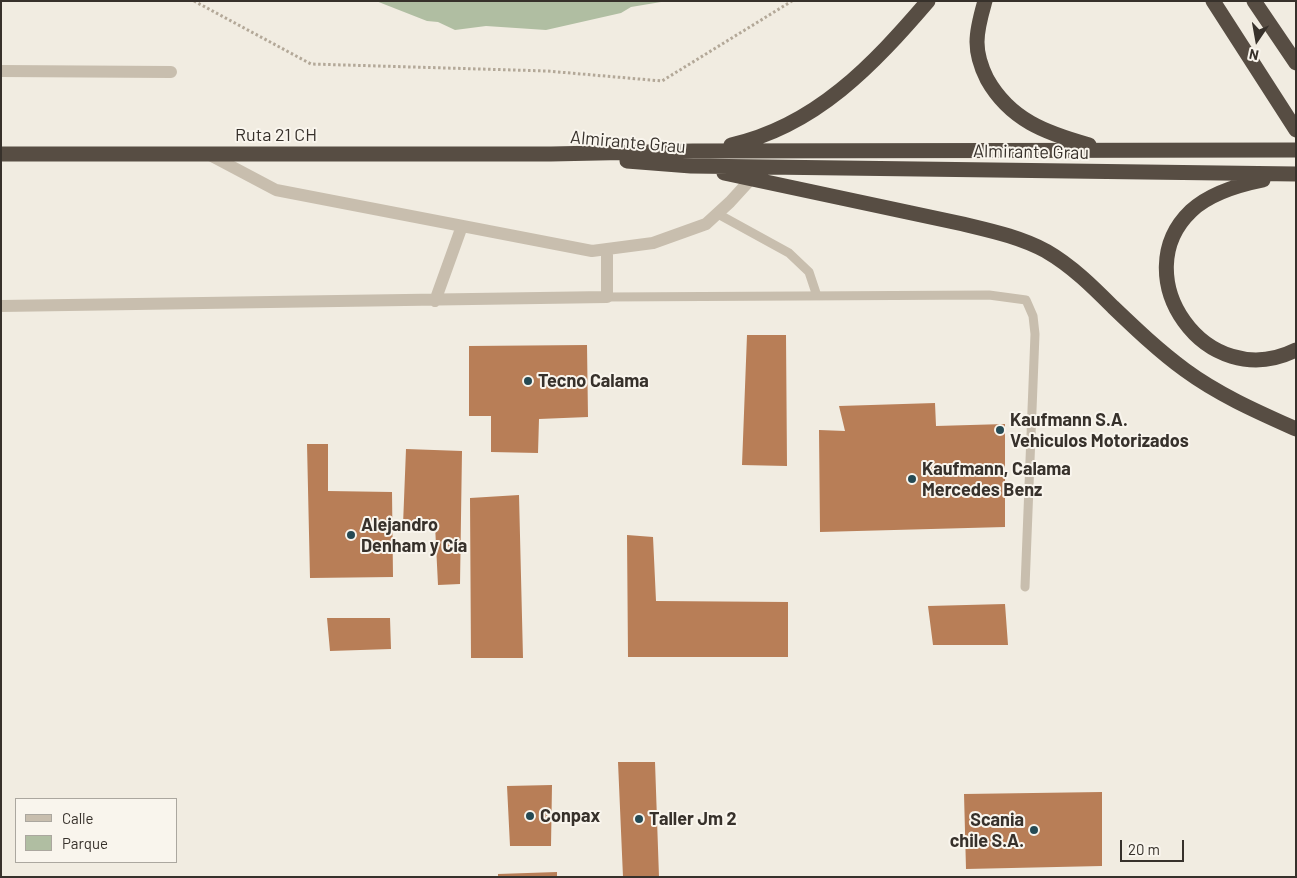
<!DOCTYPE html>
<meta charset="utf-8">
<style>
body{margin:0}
#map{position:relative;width:1297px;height:878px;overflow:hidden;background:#f1ece1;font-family:Barlow,sans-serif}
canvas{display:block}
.frame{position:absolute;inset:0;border:2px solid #37312b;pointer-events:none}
.legend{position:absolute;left:15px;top:798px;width:162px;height:65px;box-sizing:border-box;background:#f9f5ed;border:1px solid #aba79f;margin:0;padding:6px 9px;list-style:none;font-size:15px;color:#37312b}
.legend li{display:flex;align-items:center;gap:10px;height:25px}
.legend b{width:25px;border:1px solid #aba79f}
.north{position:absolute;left:1232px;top:15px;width:50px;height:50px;-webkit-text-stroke:4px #f9f5ed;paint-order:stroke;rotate:192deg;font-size:14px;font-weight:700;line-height:20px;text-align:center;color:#37312b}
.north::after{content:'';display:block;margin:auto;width:18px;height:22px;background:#37312b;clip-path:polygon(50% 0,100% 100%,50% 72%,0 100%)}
.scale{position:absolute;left:1120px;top:840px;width:64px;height:22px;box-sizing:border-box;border:2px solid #37312b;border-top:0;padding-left:6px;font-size:15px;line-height:18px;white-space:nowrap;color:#37312b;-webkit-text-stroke:4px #f9f5ed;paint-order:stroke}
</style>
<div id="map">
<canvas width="1297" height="878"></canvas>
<div class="frame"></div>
<ul class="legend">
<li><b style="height:6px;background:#c8beae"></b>Calle</li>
<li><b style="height:14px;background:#b0bea2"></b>Parque</li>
</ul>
<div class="north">N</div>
<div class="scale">20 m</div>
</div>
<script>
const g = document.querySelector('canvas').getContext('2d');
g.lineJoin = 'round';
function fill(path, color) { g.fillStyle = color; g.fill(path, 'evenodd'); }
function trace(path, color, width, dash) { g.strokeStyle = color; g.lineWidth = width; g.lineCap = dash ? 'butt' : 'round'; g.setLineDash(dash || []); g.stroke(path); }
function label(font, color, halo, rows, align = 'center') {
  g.font = font + ' Barlow,sans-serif'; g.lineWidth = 4; g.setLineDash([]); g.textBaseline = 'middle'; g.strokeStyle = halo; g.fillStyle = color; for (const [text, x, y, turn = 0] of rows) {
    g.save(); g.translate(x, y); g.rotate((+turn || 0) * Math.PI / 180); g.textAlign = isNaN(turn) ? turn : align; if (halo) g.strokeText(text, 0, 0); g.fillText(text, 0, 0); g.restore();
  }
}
fill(new Path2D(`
 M376,1H667L631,7L621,13L546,30L486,26L455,30L438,22L427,21Z`), '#b0bea2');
fill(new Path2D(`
 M747,335H786L787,466L742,465Z
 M587,345L588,417L539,419L538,453L491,452V416H469V346Z
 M935,403L936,426L1005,424V527L820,532L819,430L845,431L839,406Z
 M307,444H328V491L392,492L393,577L310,578Z
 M406,449L462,451L460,584L438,585L435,525H403Z
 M519,495L523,658H471L470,498Z
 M627,535L653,537L656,601L788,602V657H628Z
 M1005,604L1008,645H933L928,606Z
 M327,618H390L391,649L330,651Z
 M618,762H655L659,877H623Z
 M552,785L551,846H510L507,786Z
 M1102,792V866L966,869L964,794Z
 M557,872V877H498V874Z`), '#b87e57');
trace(new Path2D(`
 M194,1L311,64L547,71L662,81L792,1`), '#b3a898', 3, [2.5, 2.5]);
trace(new Path2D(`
 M718,214L789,253L809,272L817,296
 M607,297L989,295L1026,300L1033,316L1035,334L1025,587`), '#c8beae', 9);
trace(new Path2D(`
 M1,71L171,72
 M208,154L276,190L592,251L653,243L706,224L730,202L751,179
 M435,301L462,226
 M1,306L607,297V249`), '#c8beae', 12);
trace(new Path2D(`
 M985,1C981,15 977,28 977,42C977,55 981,67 987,79C1010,120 1046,133 1089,145
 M1213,1L1296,130
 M1254,1L1296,63
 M731,145C816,126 873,65 928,1
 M1,154H551L693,151L1296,150
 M627,161L691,166L1296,174
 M724,173L963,224C992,231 1020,237 1046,251C1072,266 1093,287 1113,307C1136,329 1159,351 1185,370C1219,395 1258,412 1296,429
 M1263,180C1238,185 1210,193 1191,211C1124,275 1205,395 1296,350`), '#574d43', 15);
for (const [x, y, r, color] of [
 [528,381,5,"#254a54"],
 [1000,430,5,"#254a54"],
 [912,479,5,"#254a54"],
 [351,535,5,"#254a54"],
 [530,816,5,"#254a54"],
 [639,819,5,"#254a54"],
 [1034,830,5,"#254a54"]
]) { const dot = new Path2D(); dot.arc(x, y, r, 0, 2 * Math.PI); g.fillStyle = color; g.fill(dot); trace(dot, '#f9f5ed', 2); }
label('18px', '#37312b', '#f9f5ed', [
 ["Ruta 21 CH",276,135],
 ["Almirante Grau",628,142,5],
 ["Almirante Grau",1031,152,1]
]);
label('bold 18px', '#37312b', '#f9f5ed', [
 ["Tecno Calama",538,381],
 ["Kaufmann S.A.",1010,420],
 ["Vehiculos Motorizados",1010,441],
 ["Kaufmann, Calama",922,469],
 ["Mercedes Benz",922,490],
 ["Alejandro",361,525],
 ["Denham y Cía",361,546],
 ["Conpax",540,816],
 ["Taller Jm 2",649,819],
 ["Scania",1024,820,"right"],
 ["chile S.A.",1024,841,"right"]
], 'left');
</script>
